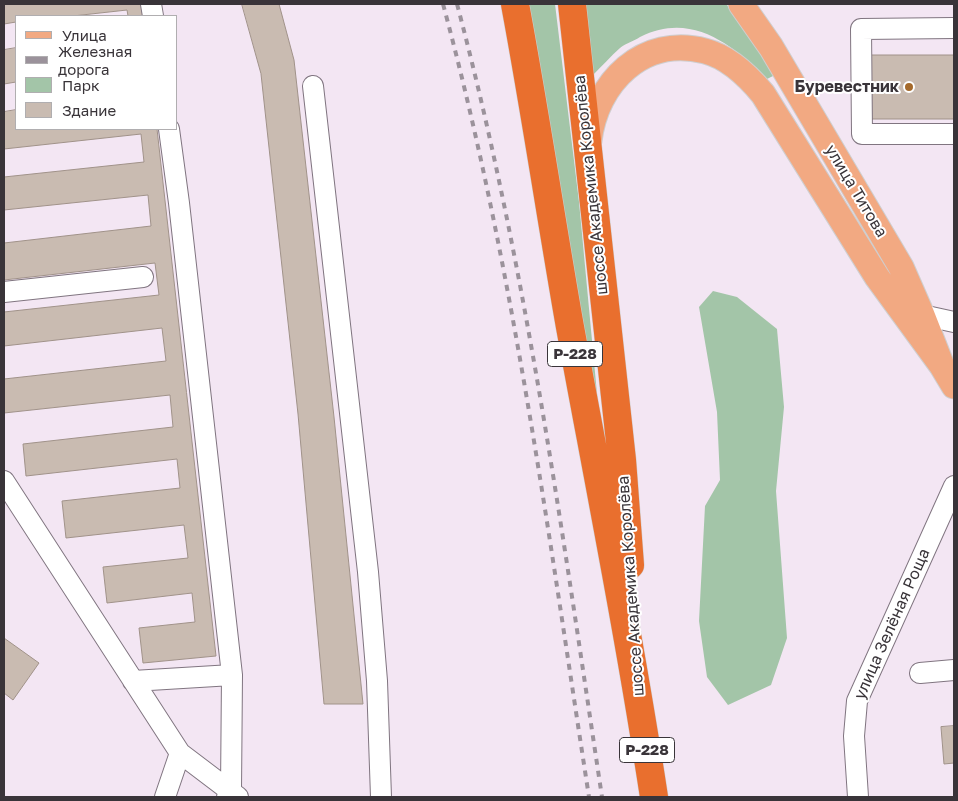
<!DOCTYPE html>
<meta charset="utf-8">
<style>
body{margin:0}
#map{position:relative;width:958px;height:801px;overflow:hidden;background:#f3e6f3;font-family:"Golos Text",sans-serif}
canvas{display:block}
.frame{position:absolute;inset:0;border:5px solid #393439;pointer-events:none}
.legend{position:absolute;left:15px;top:15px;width:162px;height:115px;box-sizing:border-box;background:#fff;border:1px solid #b0aeb0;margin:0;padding:6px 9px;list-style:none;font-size:15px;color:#393439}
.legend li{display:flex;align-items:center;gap:10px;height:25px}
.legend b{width:25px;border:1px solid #b0aeb0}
</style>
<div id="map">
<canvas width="958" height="801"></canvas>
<div class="frame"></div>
<ul class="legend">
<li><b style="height:6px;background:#f2a982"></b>Улица</li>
<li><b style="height:6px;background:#9b929b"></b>Железная дорога</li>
<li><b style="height:14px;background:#a3c5a8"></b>Парк</li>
<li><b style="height:14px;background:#c9bbb1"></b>Здание</li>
</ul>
</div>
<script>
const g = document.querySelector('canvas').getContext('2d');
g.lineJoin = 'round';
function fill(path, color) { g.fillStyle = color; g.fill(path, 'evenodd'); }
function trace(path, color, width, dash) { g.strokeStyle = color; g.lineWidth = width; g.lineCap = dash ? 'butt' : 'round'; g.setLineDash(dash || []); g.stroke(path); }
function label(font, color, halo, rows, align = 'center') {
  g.font = font + ' "Golos Text",sans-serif'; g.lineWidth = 4; g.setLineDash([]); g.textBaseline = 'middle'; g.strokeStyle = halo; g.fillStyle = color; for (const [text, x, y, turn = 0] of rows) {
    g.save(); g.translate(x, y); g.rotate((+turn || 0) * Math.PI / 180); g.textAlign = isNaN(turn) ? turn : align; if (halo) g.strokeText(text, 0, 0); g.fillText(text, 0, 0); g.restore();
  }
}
fill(new Path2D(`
 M526,4H555L579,202L602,447Z
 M585,4H726L739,19L775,75L767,79C732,44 691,11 640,37C634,41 626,43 620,48C611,56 602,66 593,75Z
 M713,291L737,297L777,329L784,407L776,491L787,638L771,685L728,705L707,677L699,621L705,506L720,480L717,412L699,307Z`), '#a3c5a8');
const building = new Path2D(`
 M4,4H144L145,16H128L127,10L73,16H16V22L4,24Z
 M242,4H279L294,60L334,417L363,704H324L298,414L261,74Z
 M16,48V82L4,84V50Z
 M864,55H954V119H864Z
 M16,110V129H157L216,656L143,663L139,628L195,622L192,593L107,603L103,567L188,558L184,525L66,538L62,501L180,488L177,459L26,476L23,444L173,427L170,395L4,413V379L166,361L162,328L4,346V312L159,295L155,263L4,280V243L151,226L148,195L4,210V177L144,162L141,134L4,149V112Z
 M4,638L39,663L13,700L4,693Z
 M954,726V763L944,764L941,727Z`);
fill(building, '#c9bbb1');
trace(building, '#a09289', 1);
const minor = new Path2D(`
 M151,4L153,16
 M954,28L861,29L862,134H954
 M313,86L368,572L377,681L381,797
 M169,129L179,203L232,675L231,790L227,797
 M4,292L143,277
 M922,315L954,322
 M4,481L180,753L165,797
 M920,673L954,670
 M133,681L232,675
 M180,753L238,797
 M858,797L854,736L857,701L954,486`);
const major = new Path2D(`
 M741,4L771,47L901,267L922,315L942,366L954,386
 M589,141C596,82 643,35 705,51C729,57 748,76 763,94L877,277L942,366`);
const highway = new Path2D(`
 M515,4C535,111 551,219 570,327C599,484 630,640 654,797
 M572,4L622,460L630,565`);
trace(minor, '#807580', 22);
trace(major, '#cfcecf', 27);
trace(highway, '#cfcecf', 29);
trace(minor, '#fff', 20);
trace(major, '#f2a982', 25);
trace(highway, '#e96f2e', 28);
trace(new Path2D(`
 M443,4C513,264 548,532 589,797
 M457,4C526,264 562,532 602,797`), '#9b929b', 4, [6, 6]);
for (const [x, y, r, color] of [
 [909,87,5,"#a56a2c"]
]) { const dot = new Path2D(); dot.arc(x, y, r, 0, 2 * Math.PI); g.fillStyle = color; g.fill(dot); trace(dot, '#fff', 2); }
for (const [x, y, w] of [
 [575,354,55],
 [647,750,55]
]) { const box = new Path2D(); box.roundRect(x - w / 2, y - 12.5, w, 25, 4); g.fillStyle = '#fff'; g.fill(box); trace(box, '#393439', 1); }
label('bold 15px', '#393439', null, [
 ["Р-228",575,354],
 ["Р-228",647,750]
]);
label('bold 16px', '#393439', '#fff', [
 ["Буревестник",899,87]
], 'right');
label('16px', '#393439', '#fff', [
 ["шоссе Академика Королёва",591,185,-96],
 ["улица Титова",856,191,59],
 ["шоссе Академика Королёва",631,586,-94],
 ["улица Зелёная Роща",892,624,-66]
]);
</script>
